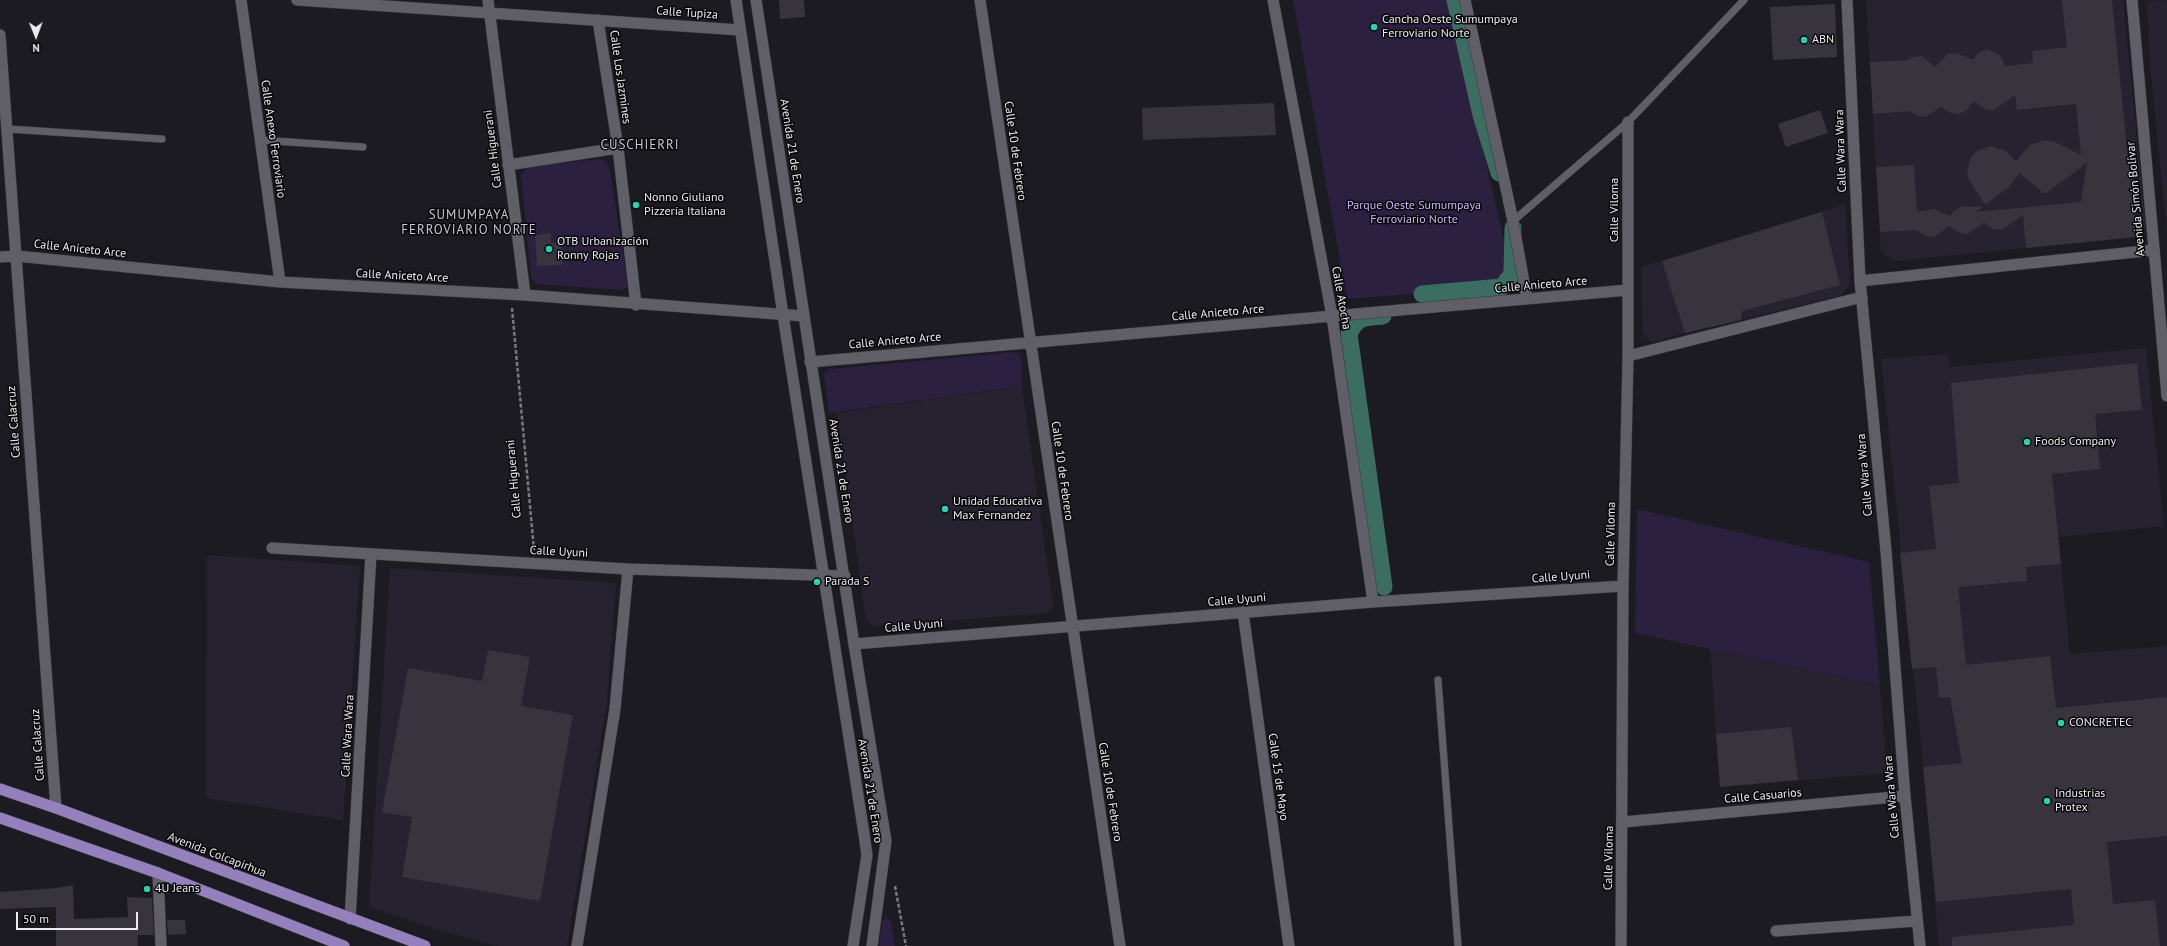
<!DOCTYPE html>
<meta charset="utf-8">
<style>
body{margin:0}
#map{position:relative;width:2167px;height:946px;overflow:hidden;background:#1d1b22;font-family:"PT Sans",sans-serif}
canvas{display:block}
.north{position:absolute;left:16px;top:16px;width:40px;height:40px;-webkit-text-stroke:3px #070609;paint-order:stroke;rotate:179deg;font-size:11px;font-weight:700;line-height:16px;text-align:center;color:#ecebf0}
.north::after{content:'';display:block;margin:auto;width:14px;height:18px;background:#ecebf0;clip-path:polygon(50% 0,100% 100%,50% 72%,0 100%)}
.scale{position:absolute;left:16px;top:912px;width:122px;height:18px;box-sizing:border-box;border:2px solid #ecebf0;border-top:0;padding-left:5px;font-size:12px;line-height:14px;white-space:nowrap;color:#ecebf0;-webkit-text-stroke:3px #070609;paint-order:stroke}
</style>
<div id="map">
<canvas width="2167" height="946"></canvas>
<div class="north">N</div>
<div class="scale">50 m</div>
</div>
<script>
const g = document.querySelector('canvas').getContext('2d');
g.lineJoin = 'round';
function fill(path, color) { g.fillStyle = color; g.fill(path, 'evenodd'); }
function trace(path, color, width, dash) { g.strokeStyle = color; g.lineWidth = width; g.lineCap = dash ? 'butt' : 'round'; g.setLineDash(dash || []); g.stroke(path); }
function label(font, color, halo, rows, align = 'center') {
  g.font = font + ' "PT Sans",sans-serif'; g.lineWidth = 3; g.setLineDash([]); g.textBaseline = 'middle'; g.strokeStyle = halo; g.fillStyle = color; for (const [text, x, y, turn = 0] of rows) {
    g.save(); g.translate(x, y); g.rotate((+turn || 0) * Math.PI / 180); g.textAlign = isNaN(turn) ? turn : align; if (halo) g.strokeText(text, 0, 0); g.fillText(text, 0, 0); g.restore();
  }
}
fill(new Path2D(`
 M1866,0H2123L2146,228L2136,237L1896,261L1881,252Z
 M2167,0V233L2150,64L2147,1Z
 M1845,204L1850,285L1840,296L1685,333L1652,343L1643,334L1641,267Z
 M2146,348L2164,526L2058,537L2070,654L2167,646V946H1939L1922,752L1881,359L1947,354L1950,367Z
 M1022,386L1053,606L1048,613L873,626L866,620L837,413Z
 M207,555L360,566L343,820L206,798Z
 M390,568L616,583L607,702L567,946H498L438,930L369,907Z
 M1710,648L1880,685L1887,773L1720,787Z`), '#26222f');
fill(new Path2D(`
 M1293,0H1447L1512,274L1502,287L1347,299Z
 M603,159L609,165L628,285L626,288L620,290L536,284L531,277L521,175L529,166Z
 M1015,352L1020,354L1022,361V386L829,413L824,373L829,369Z
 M1637,509L1869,562L1880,685L1635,633Z
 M886,917L891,921L895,946H879L882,921Z`), '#2b203f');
trace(new Path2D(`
 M1455,0L1481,115L1499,173
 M1422,294L1502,287L1512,274L1513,228
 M1383,316C1364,318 1358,316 1349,334L1384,587`), '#3b6e60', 17);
fill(new Path2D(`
 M779,0H804L805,17L780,19Z
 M2062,0H2112L2136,237L2026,248L2023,215L2002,230L1993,229L1984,223L1967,234L1958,232L1949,226L1934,237L1925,236L1917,230L1880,232L1876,167L1914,165L1917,212L1934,209L1950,216L1955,210L1963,206L1983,207L1975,212L2081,202L2087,163L2045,194L2019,173L2009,187L1985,205L1969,180L1967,172L1971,157L1977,151L1991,146L2006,151L2016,161L2030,145L2045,140L2053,141L2081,155L2076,104L2017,110L2015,95L1993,111L1985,109L1973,101L1967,110L1959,114L1950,113L1941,107L1925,117L1917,116L1910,111L1873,114L1870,62L1908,60L1913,57L1922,56L1935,67L1948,54L1957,53L1973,60L1978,53L1987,49L2000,55L2005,66L2033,63L2032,51L2067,47Z
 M1835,4L1837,57L1773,60L1770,7Z
 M1274,103L1276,135L1143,140L1142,108Z
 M1820,110L1828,133L1786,147L1778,124Z
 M1822,212L1840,285L1742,311L1741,320L1685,333L1662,261Z
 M551,233V243L561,242L563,265L537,266L535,235Z
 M2137,363L2142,410L2095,414L2100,469L2052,474L2061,564L2026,567L2027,581L1958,587L1966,665L2050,656L2056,708L2167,697V836L2107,842L2113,904L2155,900L2160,946H1952V937L2074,925L2071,889L1936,902L1923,767L1962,763L1950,697L1939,698L1936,667L1912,669L1900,553L1936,549L1929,486L1959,483L1951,383Z
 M488,650L530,657L521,706L573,715L540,901L402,877L412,817L382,812L408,668L482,681Z
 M1791,727L1798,780L1720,787L1716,734Z
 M73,885L74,919L128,917L127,897L152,898L154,935H138V946H56V907L0,909V892L57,888Z
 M167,920H185L186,934L168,935Z`), '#37343d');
const service = new Path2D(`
 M8,129L162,139
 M260,140L363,147
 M1513,221L1628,122L1744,0
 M1438,680L1458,946`);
const minor = new Path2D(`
 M241,0L280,282
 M297,0L740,30
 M488,0L525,295
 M980,0L1120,946
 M1273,0L1332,316L1373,602
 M1465,0L1513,221L1527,299
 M1847,0L1860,281L1886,551L1905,796L1920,946
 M598,20L618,148L636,305
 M0,35L56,808
 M508,165L618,148
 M0,257L16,256L280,282L525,295L804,316
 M1860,281L2154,250
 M1628,356L1862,297
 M810,362L1628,290
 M272,548L628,569L845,576
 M1243,612L1289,946
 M854,644L1373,602L1623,586
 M1623,822L1905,796
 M158,873L161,946
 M350,919L371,554
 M1776,931L1917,921
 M577,946L615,709L628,569
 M1621,946L1623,586L1628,356V122`);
const tertiary = new Path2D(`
 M736,0L783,315L864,834L867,855L853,946
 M756,0L854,644L886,841L872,946
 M2132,0L2167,396`);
const primary = new Path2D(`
 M0,789L56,808L425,946
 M0,818L158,873L344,946`);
trace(service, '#39383e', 8);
trace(minor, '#39383e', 12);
trace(tertiary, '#39383e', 12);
trace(primary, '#39383e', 12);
trace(new Path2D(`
 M512,308L534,550
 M895,886L906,946`), '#7a797f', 2.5, [4, 2]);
trace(service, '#605e67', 7);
trace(minor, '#605e67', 11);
trace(tertiary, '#605e67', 11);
trace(primary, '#9580be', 11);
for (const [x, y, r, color] of [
 [1374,27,4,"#23d5af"],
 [1804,40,4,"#23d5af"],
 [636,205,4,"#23d5af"],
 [549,249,4,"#23d5af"],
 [2027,442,4,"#23d5af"],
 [945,509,4,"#23d5af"],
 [817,582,4,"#23d5af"],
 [2061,723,4,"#23d5af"],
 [2047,801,4,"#23d5af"],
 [147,889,4,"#23d5af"]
]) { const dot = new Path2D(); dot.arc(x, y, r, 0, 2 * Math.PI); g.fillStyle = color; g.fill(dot); trace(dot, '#070609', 1.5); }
label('12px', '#ecebf0', '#070609', [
 ["Calle Tupiza",687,13,4],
 ["Calle Los Jazmines",620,77,82],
 ["Calle Anexo Ferroviario",273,139,82],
 ["Calle Higuerani",493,149,-97],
 ["Avenida 21 de Enero",792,151,81],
 ["Calle 10 de Febrero",1015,151,82],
 ["Calle Wara Wara",1841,151,-92],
 ["Avenida Simón Bolívar",2136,199,-95],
 ["Calle Viloma",1615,210,-90],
 ["Calle Aniceto Arce",80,249,6],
 ["Calle Aniceto Arce",402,276,3],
 ["Calle Aniceto Arce",1541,285,-5],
 ["Calle Atocha",1341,298,80],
 ["Calle Aniceto Arce",1218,313,-5],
 ["Calle Aniceto Arce",895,341,-5],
 ["Calle Calacruz",14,422,-94],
 ["Avenida 21 de Enero",841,471,81],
 ["Calle 10 de Febrero",1062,471,82],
 ["Calle Wara Wara",1865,475,-95],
 ["Calle Higuerani",514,479,-95],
 ["Calle Viloma",1611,534,-89],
 ["Calle Uyuni",559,552,3],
 ["Calle Uyuni",1561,577,-4],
 ["Calle Uyuni",1237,600,-5],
 ["Calle Uyuni",914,626,-5],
 ["Calle Wara Wara",348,736,-87],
 ["Calle Calacruz",38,745,-94],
 ["Calle 15 de Mayo",1278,777,82],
 ["Avenida 21 de Enero",870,791,81],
 ["Calle 10 de Febrero",1110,792,81],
 ["Calle Casuarios",1763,796,-5],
 ["Calle Wara Wara",1892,797,-95],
 ["Avenida Colcapirhua",217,855,21],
 ["Calle Viloma",1609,858,-89]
]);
label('12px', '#ecebf0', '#070609', [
 ["Cancha Oeste Sumumpaya",1382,20],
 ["Ferroviario Norte",1382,34],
 ["ABN",1812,40],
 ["Nonno Giuliano",644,198],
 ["Pizzería Italiana",644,212],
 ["OTB Urbanización",557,242],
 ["Ronny Rojas",557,256],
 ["Foods Company",2035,442],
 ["Unidad Educativa",953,502],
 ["Max Fernandez",953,516],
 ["Parada S",825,582],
 ["CONCRETEC",2069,723],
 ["Industrias",2055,794],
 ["Protex",2055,808],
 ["4U Jeans",155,889]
], 'left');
label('12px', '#cbb7f7', '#070609', [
 ["Parque Oeste Sumumpaya",1414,206],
 ["Ferroviario Norte",1414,220]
]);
g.letterSpacing = '1px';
label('13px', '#cac7d1', '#070609', [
 ["CUSCHIERRI",640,145],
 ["SUMUMPAYA",469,215],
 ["FERROVIARIO NORTE",469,230]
]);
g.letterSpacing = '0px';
</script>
